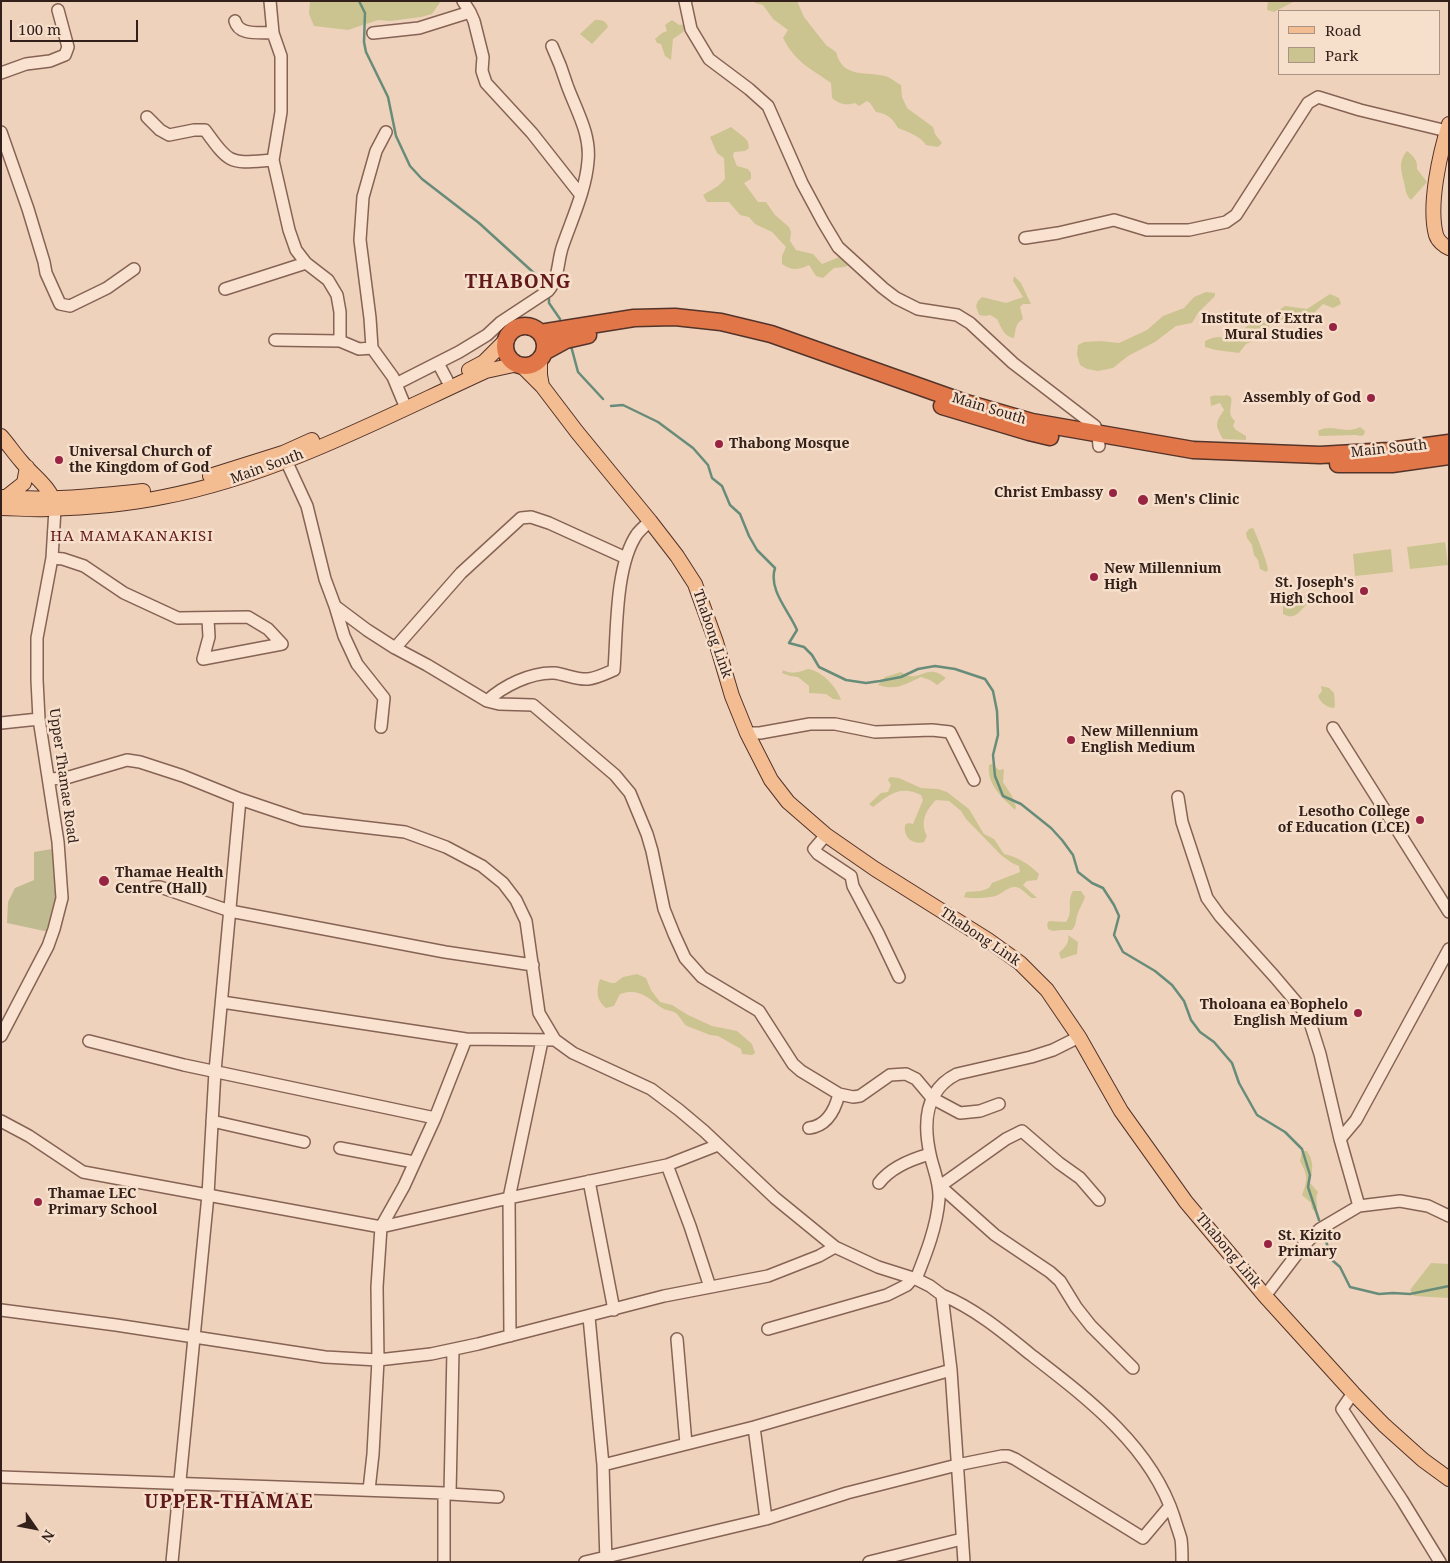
<!DOCTYPE html>
<style>
body{margin:0}
#map{position:relative;width:1450px;height:1563px;overflow:hidden;background:#eed2bc;font-family:"Noto Serif",serif}
canvas{display:block}
.frame{position:absolute;inset:0;border:2px solid #34201b;pointer-events:none}
.legend{position:absolute;left:1278px;top:10px;width:162px;height:65px;box-sizing:border-box;background:#f6dfcb;border:1px solid #a89385;margin:0;padding:6px 9px;list-style:none;font-size:15px;color:#34201b}
.legend li{display:flex;align-items:center;gap:10px;height:25px}
.legend b{width:25px;border:1px solid #a89385}
.north{position:absolute;left:10px;top:1503px;width:50px;height:50px;-webkit-text-stroke:4px #f6dfcb;paint-order:stroke;rotate:123deg;font-size:14px;font-weight:700;line-height:20px;text-align:center;color:#34201b}
.north::after{content:'';display:block;margin:auto;width:18px;height:22px;background:#34201b;clip-path:polygon(50% 0,100% 100%,50% 72%,0 100%)}
.scale{position:absolute;left:10px;top:20px;width:128px;height:22px;box-sizing:border-box;border:2px solid #34201b;border-top:0;padding-left:6px;font-size:15px;line-height:18px;white-space:nowrap;color:#34201b;-webkit-text-stroke:4px #f6dfcb;paint-order:stroke}
</style>
<div id="map">
<canvas width="1450" height="1563"></canvas>
<div class="frame"></div>
<ul class="legend">
<li><b style="height:6px;background:#f4bc91"></b>Road</li>
<li><b style="height:14px;background:#ccc490"></b>Park</li>
</ul>
<div class="north">N</div>
<div class="scale">100 m</div>
</div>
<script>
const g = document.querySelector('canvas').getContext('2d');
g.lineJoin = 'round';
function fill(path, color) { g.fillStyle = color; g.fill(path, 'evenodd'); }
function trace(path, color, width, dash) { g.strokeStyle = color; g.lineWidth = width; g.lineCap = dash ? 'butt' : 'round'; g.setLineDash(dash || []); g.stroke(path); }
function label(font, color, halo, rows, align = 'center') {
  g.font = font + ' "Noto Serif",serif'; g.lineWidth = 5; g.setLineDash([]); g.textBaseline = 'middle'; g.strokeStyle = halo; g.fillStyle = color; for (const [text, x, y, turn = 0] of rows) {
    g.save(); g.translate(x, y); g.rotate((+turn || 0) * Math.PI / 180); g.textAlign = isNaN(turn) ? turn : align; if (halo) g.strokeText(text, 0, 0); g.fillText(text, 0, 0); g.restore();
  }
}
fill(new Path2D(`
 M310,1H441L432,14L421,17L390,21L378,20L348,30L314,26L309,14Z
 M755,1H797L804,17L826,45L836,52C843,80 866,70 888,77C892,79 897,83 901,85L902,97L907,108L933,127L935,134L942,143L938,147L926,145C920,136 908,132 898,128C892,118 888,114 876,112L870,103L867,101L859,106L855,103C846,106 839,104 832,98L831,83C810,68 795,62 783,38L788,30L773,19L763,5L755,3Z
 M1268,1H1295L1274,12L1267,10Z
 M595,20C601,20 606,20 608,27L592,44L580,34Z
 M672,20L679,25L686,24L683,32L673,39L671,60L665,56L661,44L657,43L655,39L662,33L667,31L665,25Z
 M731,127L745,138L748,142L749,148L745,151L734,152L733,156L737,166L748,169L751,173V179L744,183L758,202H766L775,215L789,227L791,232L790,241L796,250L813,254L822,264L842,256L848,261L849,265L845,267L834,268L823,278L816,276L809,265C798,270 792,271 782,264V256L786,247L772,232L755,224L749,217L740,215L729,202H707L703,195L718,186L725,179L724,158L717,153L710,137Z
 M1407,151C1413,156 1418,160 1417,169L1427,182L1411,200C1405,194 1406,190 1404,182C1401,171 1398,161 1407,151Z
 M1014,276L1021,283L1031,304H1023L1020,307L1023,319C1015,323 1016,330 1014,338C1004,337 1001,327 997,319L990,315L985,316L979,315L976,306L978,301L982,297L1006,303L1023,297L1013,281Z
 M1206,292L1215,293V296L1198,313L1192,323L1176,326L1155,342L1128,356L1113,368L1098,371L1087,369L1080,365L1077,354L1078,345L1084,342L1101,341L1119,343L1147,330L1163,316L1184,308L1194,297Z
 M1330,294L1339,298L1341,304L1333,308L1323,304L1314,313L1274,321L1264,332L1253,341L1246,344L1239,353L1216,350L1205,347V341C1215,337 1220,335 1229,340L1236,337L1250,323L1272,315L1285,306L1307,309Z
 M1227,395L1231,397C1233,407 1226,413 1235,421L1233,426L1236,430L1246,436V440L1223,439C1215,425 1215,423 1224,410L1220,403L1211,406L1210,397C1215,394 1222,397 1227,395Z
 M1360,427L1365,431L1364,435L1360,436L1356,435L1319,436L1318,431C1332,423 1345,435 1360,427Z
 M1253,528C1256,533 1268,564 1268,570L1266,572L1260,569L1258,560L1254,555L1252,545L1247,538L1246,533L1249,529Z
 M1445,542L1448,565L1410,569L1407,547Z
 M1391,549L1393,572L1355,576L1353,554Z
 M1306,595L1310,598V602C1300,608 1297,622 1283,614V605L1287,601L1294,600Z
 M808,669C822,671 837,687 841,700L833,699L826,694L809,693V686L798,677L790,676L782,673L783,670C791,675 800,672 808,669Z
 M901,672C904,674 906,675 909,676C924,678 928,664 946,678L937,685L930,680L921,677C906,684 896,691 878,685L885,677Z
 M1321,686L1329,688L1334,693L1335,705L1334,708C1327,708 1320,702 1318,696L1322,691Z
 M992,764L999,770L1004,769L1003,782L1012,796L1016,807L1015,810C1001,796 987,785 989,765Z
 M890,777L899,778L921,788L938,789L947,792L969,809L984,834L994,839L1004,854C1018,857 1029,864 1039,874L1037,880L1027,881L1023,885L1037,898H1032C1027,895 1022,888 1016,887C1008,886 1002,894 995,896C989,898 969,899 964,897L966,892L981,891L989,888L992,883L1020,872L1019,866L1012,863L1001,855L966,819L961,811L949,801L936,800C925,811 920,823 927,836L924,842C912,845 903,837 905,825L908,823L913,824L923,800L921,795C900,785 890,794 873,807L869,804L881,793L888,792L891,785L888,780Z
 M1073,891H1081L1085,897C1083,903 1080,907 1078,913C1075,920 1077,925 1072,930H1061L1053,931L1048,929L1047,924L1049,921L1066,922C1074,912 1066,902 1073,891Z
 M1068,935L1078,942L1077,954L1061,959L1059,953C1064,948 1070,943 1068,935Z
 M637,974L646,978L651,990L660,1002L672,1005L688,1015L712,1026L737,1031L752,1044L755,1053L752,1055L742,1054L741,1049L718,1036L710,1035L687,1026C682,1023 680,1015 674,1012C669,1010 664,1010 659,1006C647,996 637,988 620,994L614,1006L606,1008C596,1000 596,991 600,979L611,983H615L623,977Z
 M1302,1151H1307C1315,1163 1312,1171 1310,1183L1318,1192C1314,1199 1319,1204 1316,1212L1312,1209L1311,1203L1302,1195C1308,1180 1308,1176 1300,1161Z
 M1431,1263L1449,1264V1298L1414,1296L1410,1290Z`), '#ccc490');
fill(new Path2D(`
 M52,849C59,880 57,901 49,932L7,923L8,902L15,888L34,880V852Z`), '#c0ba90');
trace(new Path2D(`
 M359,1L365,13L364,42L366,52L388,97L396,136L410,166L422,179L479,223L545,283
 M549,296V303L560,319
 M571,346L578,372L603,399
 M611,406L623,405L658,422L693,448L708,465L712,478L722,486L730,505L740,514L749,536L757,550L775,568C768,590 789,611 797,630L789,643L804,647L812,655L819,667L846,680L866,683L880,681L901,677L918,669L935,666L955,669L985,679L993,691L997,711L998,735L993,755L995,776L1003,796L1021,804L1051,828L1062,840L1073,855L1078,872L1092,883L1103,888L1114,905L1119,916L1114,935L1123,952L1155,971L1172,985L1184,1001L1191,1020L1200,1032L1214,1042L1232,1063L1239,1083L1257,1115L1285,1132L1302,1149L1310,1175L1308,1187L1319,1220
 M1325,1238L1332,1260L1340,1267L1350,1287L1379,1294L1393,1293L1410,1294L1449,1286`), '#688c7a', 2.5);
const minor = new Path2D(`
 M270,1L273,33L281,56V112L273,160L289,230L296,250L306,263L328,280L337,295L340,312V341
 M463,1L470,12L474,21L483,57L482,71L486,83L532,133L580,194
 M685,1L691,29L709,59L749,89L768,106L802,183L823,222L838,247L883,288L896,298L918,309L957,315L970,323L1013,363L1095,426L1098,435L1099,446
 M235,21C239,36 259,32 273,33
 M373,33L419,28L470,12
 M1,73L26,64L50,61L65,55L68,47L58,10
 M147,117L160,130L169,135L194,130H205C231,166 230,163 273,160
 M1,132L28,209L44,262L46,273L60,304L70,306L107,288L134,269
 M386,132L376,151L363,197L360,240L370,318L372,348L393,377L403,401
 M1025,238L1058,233L1114,220L1147,230H1189L1226,222L1236,215L1308,103L1318,97L1360,110L1447,131
 M225,289L306,263
 M275,340L340,341L359,349L372,348
 M438,363L447,380
 M396,384L459,352L487,335L501,322L548,291C560,277 557,261 563,245C572,219 586,189 588,161C591,134 576,110 567,85C563,72 558,59 552,46
 M283,454L307,506L325,579L335,606L367,630L395,648L427,665L487,701L499,704L533,705L615,775L630,793L647,834L652,851L664,909L674,934L685,958L702,977L759,1011L793,1064L801,1071L839,1094L853,1097L860,1096L890,1075L906,1074L916,1079L932,1098L960,1113L980,1111L999,1104
 M52,558L63,559L84,566L124,593L178,618L248,617L268,629L282,644
 M335,606L344,636L357,664L384,698L381,727
 M208,619L209,637L203,659L282,644
 M395,648L461,573L521,518L531,517L549,523L626,558
 M487,701C503,686 531,672 554,673C565,674 577,680 588,679C597,678 607,673 614,670C617,632 615,566 637,534C641,529 646,525 650,521
 M1,723L39,719
 M1333,728L1449,912
 M747,733H760L810,724H835L875,732L932,730L950,732L974,780
 M49,779L66,778L127,760L140,762L183,776L240,799L302,820L405,832L446,847L482,866L503,883L516,900L526,921L539,1013L555,1040L573,1053L651,1089L679,1110L704,1131L775,1198L835,1247L878,1267L916,1279L930,1286L942,1295L951,1370L964,1562
 M1178,797L1182,822L1207,898L1220,916L1274,976L1308,1016L1320,1054L1340,1139L1359,1206
 M826,835L814,849L818,854L851,876L853,886L878,933L899,977
 M154,887H160L230,911L445,952L533,965
 M222,1002L466,1039L555,1040
 M1,1036L48,946L54,929L62,898L58,842L39,719L37,680V638L52,558L55,509
 M89,1041L184,1065L435,1118
 M1,1121L29,1136L83,1172L381,1227L509,1198L667,1165L718,1145
 M212,1121L304,1142
 M809,1128C827,1126 835,1110 839,1094
 M1340,1139L1356,1120L1449,949
 M340,1148L414,1162
 M667,1165L690,1226L710,1287
 M589,1181L614,1310
 M879,1183C891,1167 912,1159 930,1154
 M1099,1200L1080,1178L1059,1163L1022,1131L1006,1139L940,1186L995,1235L1050,1272L1060,1281L1076,1307L1091,1326L1133,1368
 M916,1279C926,1254 937,1226 939,1199C940,1182 933,1169 930,1154C923,1122 925,1090 957,1074L1031,1057L1053,1050L1079,1037
 M942,1295C974,1308 1003,1332 1030,1354C1087,1398 1151,1446 1174,1517C1176,1524 1179,1532 1181,1539C1182,1546 1182,1554 1182,1562
 M1265,1296L1303,1246L1320,1229L1359,1206L1400,1201L1428,1206L1449,1216
 M1,1310L116,1325L325,1357L378,1360L431,1354L478,1344L664,1296L768,1276L819,1256L835,1247
 M589,1317L603,1465L606,1562
 M768,1329L887,1295L907,1285L913,1278
 M510,1336L509,1198L542,1041
 M677,1339L686,1444
 M1353,1393L1342,1409L1402,1500L1440,1562
 M754,1427L766,1519
 M603,1465L754,1427L951,1370
 M1,1477L444,1493
 M369,1490L373,1454L378,1360L377,1287L381,1227L404,1186L435,1118L466,1039
 M450,1494L498,1497
 M172,1562L208,1195L215,1071L240,799
 M444,1562V1493L450,1494L453,1350
 M585,1562L766,1519L847,1493L957,1465L1002,1456H1008L1015,1459L1143,1538L1170,1506
 M869,1562L962,1539`);
const major = new Path2D(`
 M1449,124C1440,153 1428,205 1436,235C1438,241 1444,246 1449,248
 M540,358V375L542,386
 M522,366L542,386L577,432L650,521L677,556L695,584L716,642L732,696L747,733L771,780L788,802L826,835L875,869L988,940L1020,963L1047,990L1079,1037L1121,1111L1186,1202L1265,1296L1353,1393L1384,1425L1423,1460L1449,1479
 M469,370L484,362L507,339
 M1,436C8,444 14,453 21,461C33,476 50,486 55,505
 M210,476L283,453L312,440
 M1,497C48,501 96,496 143,491
 M5,498L24,483L27,467
 M1,508C16,508 32,510 47,509C85,508 125,505 163,497C277,475 381,419 486,371L518,364`);
const highway = new Path2D(`
 M505 346a20 20 0 1 1 40 0a20 20 0 1 1-40 0Z
 M540,333L634,318L675,317L721,322L771,334L963,402L1032,422L1193,450L1320,455L1389,451L1449,443
 M544,352L566,340L588,335
 M942,406L1029,432L1050,437
 M1338,464H1392L1449,456`);
trace(minor, '#866355', 14);
trace(major, '#53332a', 16);
trace(highway, '#53332a', 19);
trace(minor, '#f9e2cf', 11);
trace(major, '#f4bc91', 14);
trace(highway, '#e17748', 16);
for (const [x, y, r, color] of [
 [1333,327,5,"#962442"],
 [1371,398,5,"#962442"],
 [719,444,5,"#962442"],
 [59,460,5,"#962442"],
 [1113,493,5,"#962442"],
 [1143,500,6,"#962442"],
 [1094,577,5,"#962442"],
 [1364,591,5,"#962442"],
 [1071,740,5,"#962442"],
 [1420,820,5,"#962442"],
 [104,881,6,"#962442"],
 [1358,1013,5,"#962442"],
 [38,1202,5,"#962442"],
 [1268,1244,5,"#962442"]
]) { const dot = new Path2D(); dot.arc(x, y, r, 0, 2 * Math.PI); g.fillStyle = color; g.fill(dot); trace(dot, '#f6dfcb', 2); }
label('bold 14px', '#34201b', '#f6dfcb', [
 ["Institute of Extra",1323,319,"right"],
 ["Mural Studies",1323,335,"right"],
 ["Assembly of God",1361,398,"right"],
 ["Thabong Mosque",729,444],
 ["Universal Church of",69,452],
 ["the Kingdom of God",69,468],
 ["Christ Embassy",1103,493,"right"],
 ["Men's Clinic",1154,500],
 ["New Millennium",1104,569],
 ["High",1104,585],
 ["St. Joseph's",1354,583,"right"],
 ["High School",1354,599,"right"],
 ["New Millennium",1081,732],
 ["English Medium",1081,748],
 ["Lesotho College",1410,812,"right"],
 ["of Education (LCE)",1410,828,"right"],
 ["Thamae Health",115,873],
 ["Centre (Hall)",115,889],
 ["Tholoana ea Bophelo",1348,1005,"right"],
 ["English Medium",1348,1021,"right"],
 ["Thamae LEC",48,1194],
 ["Primary School",48,1210],
 ["St. Kizito",1278,1236],
 ["Primary",1278,1252]
], 'left');
label('14px', '#34201b', '#f6dfcb', [
 ["Main South",989,409,17],
 ["Main South",1389,449,-6],
 ["Main South",267,467,-20],
 ["Thabong Link",712,634,71],
 ["Upper Thamae Road",63,776,82],
 ["Thabong Link",980,937,34],
 ["Thabong Link",1228,1251,50]
]);
g.letterSpacing = '1px';
label('15px', '#62191c', '#f6dfcb', [
 ["HA MAMAKANAKISI",132,537]
]);
g.letterSpacing = '0px';
g.letterSpacing = '1px';
label('bold 19px', '#62191c', '#f6dfcb', [
 ["THABONG",518,283],
 ["UPPER-THAMAE",229,1503]
]);
g.letterSpacing = '0px';
</script>
